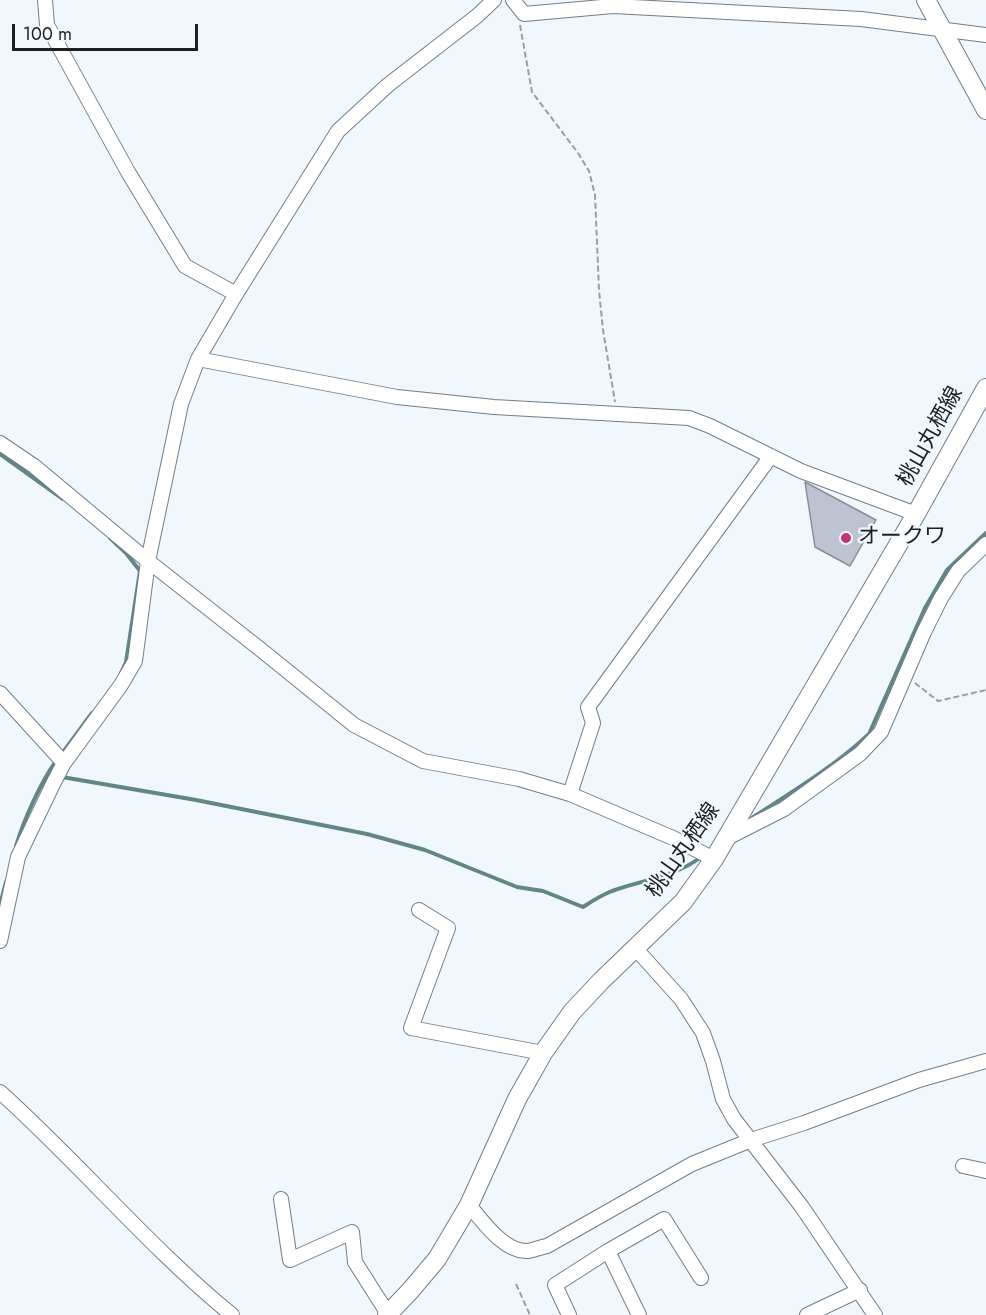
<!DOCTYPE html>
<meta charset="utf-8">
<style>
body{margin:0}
#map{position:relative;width:986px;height:1315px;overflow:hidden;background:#f0f8fe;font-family:Jost,sans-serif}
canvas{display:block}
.scale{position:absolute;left:12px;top:24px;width:186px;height:27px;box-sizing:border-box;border:3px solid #1b2024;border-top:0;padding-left:8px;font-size:18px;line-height:21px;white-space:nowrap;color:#1b2024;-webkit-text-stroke:4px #f0f8fe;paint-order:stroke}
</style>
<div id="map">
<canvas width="986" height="1315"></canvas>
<div class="scale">100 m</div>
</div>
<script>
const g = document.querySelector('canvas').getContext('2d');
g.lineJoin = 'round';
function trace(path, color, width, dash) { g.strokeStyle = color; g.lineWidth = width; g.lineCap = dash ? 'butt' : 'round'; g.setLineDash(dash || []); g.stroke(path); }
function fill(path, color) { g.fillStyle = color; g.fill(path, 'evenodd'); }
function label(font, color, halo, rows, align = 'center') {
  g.font = font + ' Jost,"Noto Sans JP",sans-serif'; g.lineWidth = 4.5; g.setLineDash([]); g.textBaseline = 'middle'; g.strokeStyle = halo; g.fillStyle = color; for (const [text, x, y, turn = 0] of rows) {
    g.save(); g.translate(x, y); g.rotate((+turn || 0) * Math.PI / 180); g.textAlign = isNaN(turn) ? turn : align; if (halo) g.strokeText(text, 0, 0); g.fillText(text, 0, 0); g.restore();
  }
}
trace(new Path2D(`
 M0,454L63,499
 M110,538L126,553L140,571L126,662L121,673
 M61,755L92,713
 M62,777L196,800L367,834L425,850L517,887L543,891L583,907C592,901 602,895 612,891C642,880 675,877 701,857
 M752,818C792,792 834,767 869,734L925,608L947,570L986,533
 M16,846C24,819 40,784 56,761
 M0,905L6,882`), '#628687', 4);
const building = new Path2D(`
 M805,482L876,520L850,566L815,547Z`);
fill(building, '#bdc3d0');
trace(building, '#878d99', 1.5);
const street = new Path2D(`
 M45,0L47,25L128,172L185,266L236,294
 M513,0L524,14L613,6L861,19L986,35
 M198,359L397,397L494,407L689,418L710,426L801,471L916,514
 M0,443L34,466L148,561L260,649L354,725L423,761L519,779L570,794L673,838L714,859
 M0,693L64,763
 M570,794L593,723L588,707L771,456
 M725,839L784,809L860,754L881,732L924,632L941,598L958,571L986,544
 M419,910L448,928L411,1028L543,1053
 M0,941L18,857L54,782L64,763L121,685L135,661L148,561L181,404L198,359L236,294L338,131L388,85L477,16L494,0
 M636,949L681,999L703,1033L713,1061L723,1099L734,1119L802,1207L875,1315
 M0,1092C80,1164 149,1247 232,1315
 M963,1166L986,1171
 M281,1199L290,1260L352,1232L355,1262L388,1314
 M469,1205C483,1222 505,1253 528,1251C534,1250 541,1247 547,1246L692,1164L751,1140L804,1123L919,1080L986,1061
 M608,1251L664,1219L701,1278
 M569,1315L555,1285L608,1251L639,1315
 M807,1315L860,1290`);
const secondary = new Path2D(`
 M926,0L986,110
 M387,1315L410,1291L437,1259L469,1205L517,1099L543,1053L572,1012L601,981L683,902L714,859L916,514L986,388`);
trace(street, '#727d86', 16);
trace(secondary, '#727d86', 20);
trace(new Path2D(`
 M520,25L532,92L578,153L589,171L595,195L599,290L603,330L615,402
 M915,683L938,701L986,690
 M516,1284L530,1315`), '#989fa4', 2, [6, 3]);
trace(street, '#fff', 14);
trace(secondary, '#fff', 18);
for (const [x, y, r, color] of [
 [846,538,6,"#c1366e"]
]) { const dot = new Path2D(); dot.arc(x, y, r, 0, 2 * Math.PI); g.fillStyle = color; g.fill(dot); trace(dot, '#f0f8fe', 2); }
label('22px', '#1b2024', '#f0f8fe', [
 ["桃山丸栖線",931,437,-61],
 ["桃山丸栖線",684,851,-55]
]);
label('22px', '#1b2024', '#f0f8fe', [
 ["オークワ",858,538]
], 'left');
</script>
